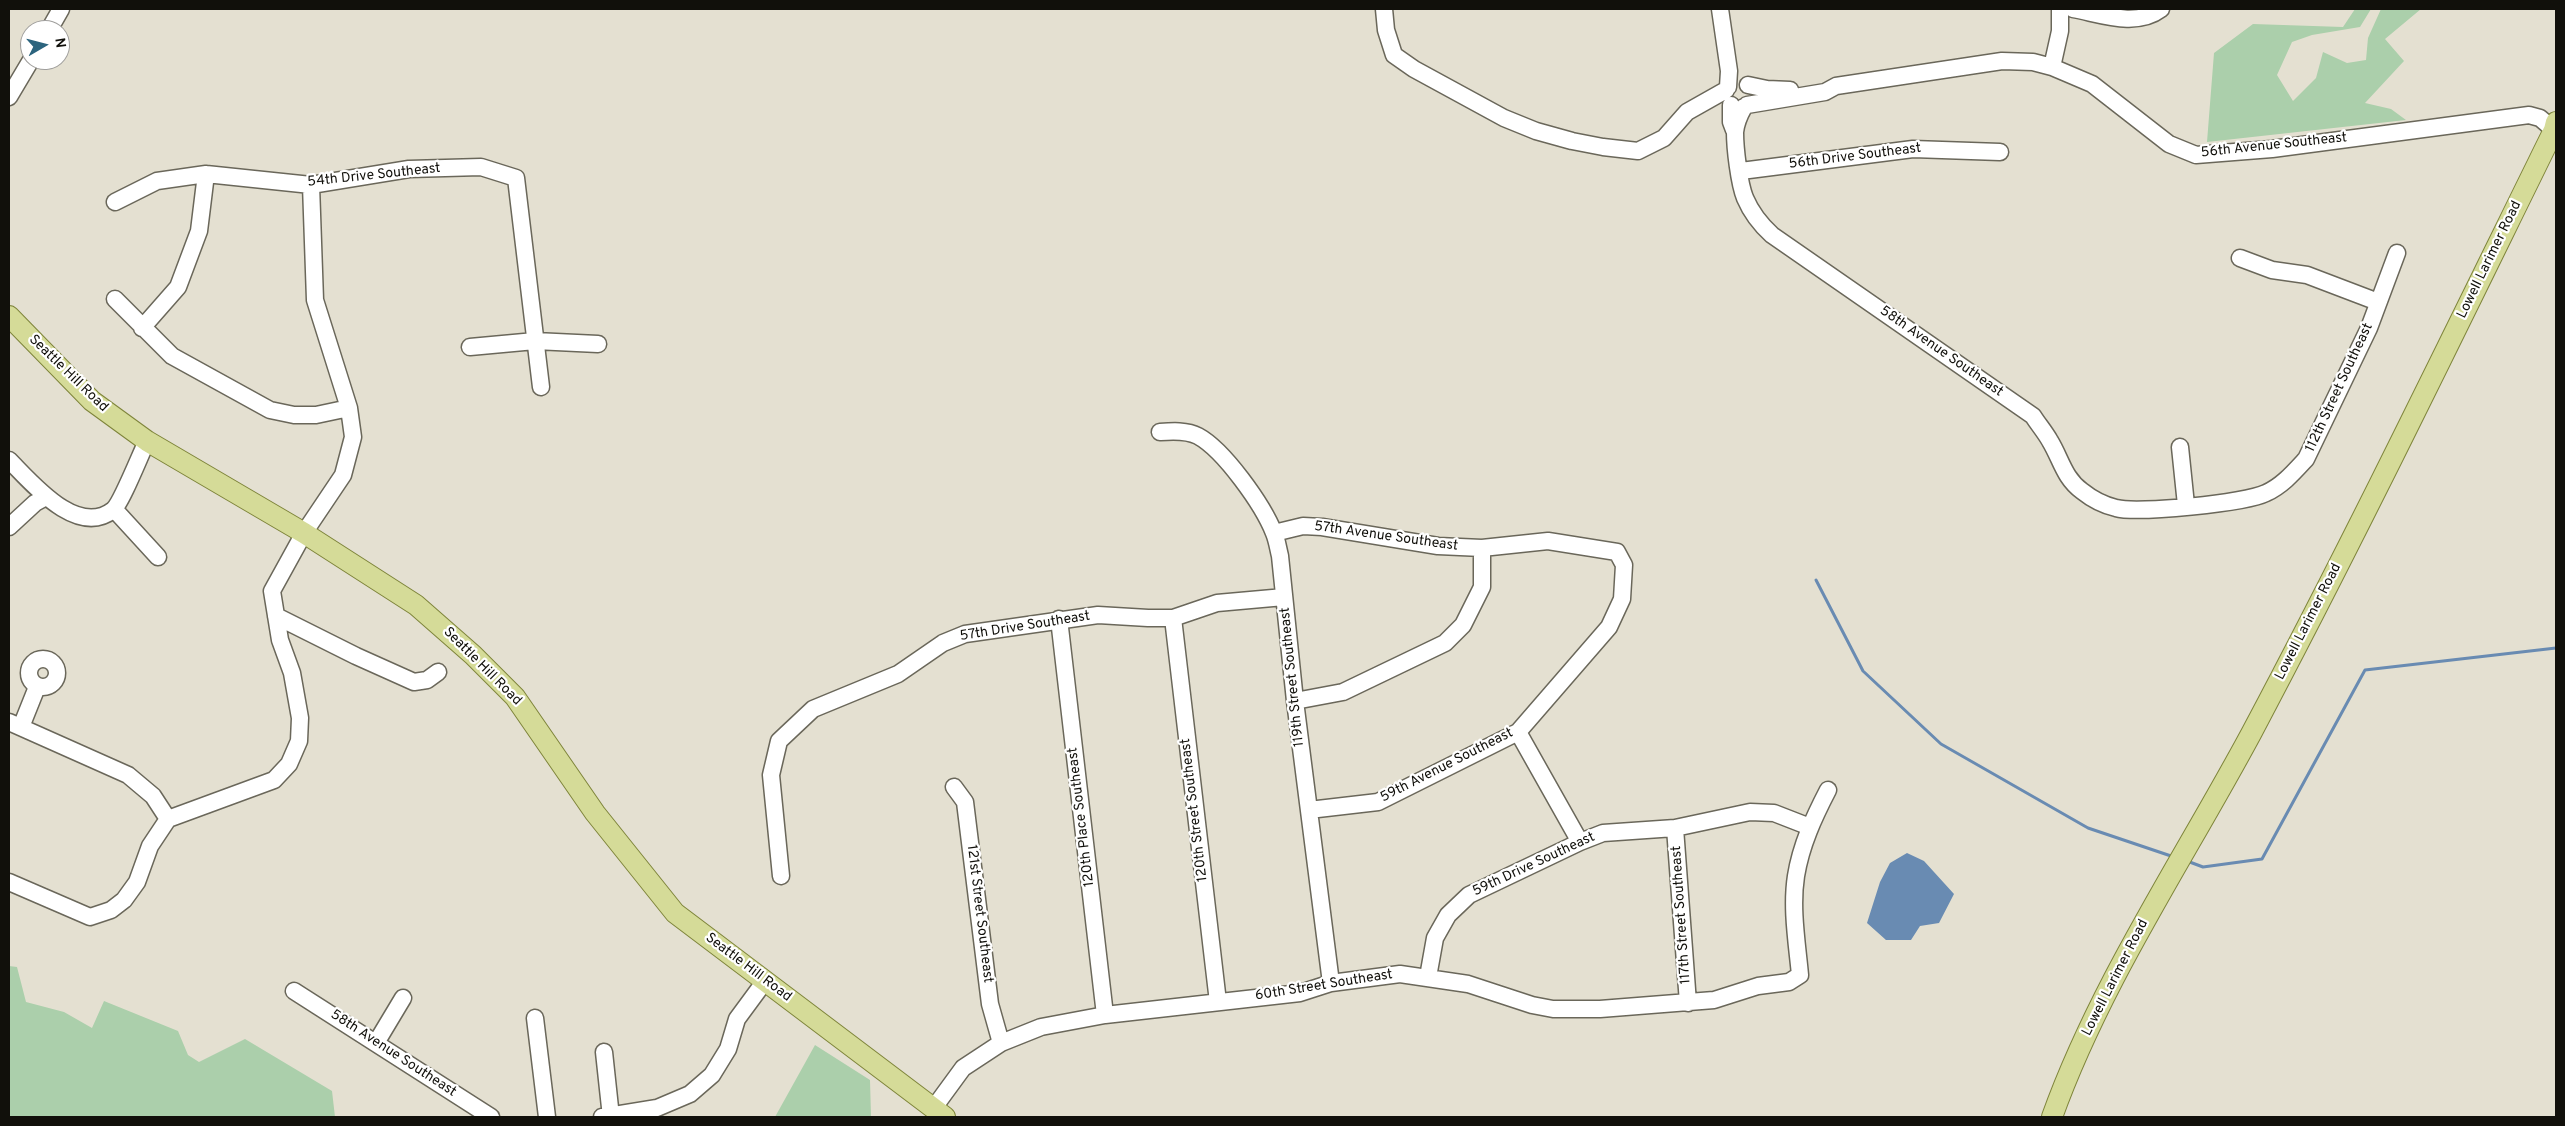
<!DOCTYPE html>
<style>
body{margin:0}
#map{position:relative;width:2565px;height:1126px;overflow:hidden;background:#e4e0d1;font-family:Overpass,sans-serif}
canvas{display:block}
.frame{position:absolute;inset:0;border:10px solid #11100b;pointer-events:none}
.north{position:absolute;left:20px;top:20px;width:50px;height:50px;box-sizing:border-box;background:#fff;border:1px solid #a09f9d;border-radius:50%;rotate:82deg;font-size:14px;font-weight:700;line-height:20px;text-align:center;color:#11100b}
.north::after{content:'';display:block;margin:auto;width:18px;height:22px;background:#2c647e;clip-path:polygon(50% 0,100% 100%,50% 72%,0 100%)}
</style>
<div id="map">
<canvas width="2565" height="1126"></canvas>
<div class="frame"></div>
<div class="north">N</div>
</div>
<script>
const g = document.querySelector('canvas').getContext('2d');
g.lineJoin = 'round';
function fill(path, color) { g.fillStyle = color; g.fill(path, 'evenodd'); }
function trace(path, color, width, dash) { g.strokeStyle = color; g.lineWidth = width; g.lineCap = dash ? 'butt' : 'round'; g.setLineDash(dash || []); g.stroke(path); }
function label(font, color, halo, rows, align = 'center') {
  g.font = font + ' Overpass,sans-serif'; g.lineWidth = 4.5; g.setLineDash([]); g.textBaseline = 'middle'; g.strokeStyle = halo; g.fillStyle = color; for (const [text, x, y, turn = 0] of rows) {
    g.save(); g.translate(x, y); g.rotate((+turn || 0) * Math.PI / 180); g.textAlign = isNaN(turn) ? turn : align; if (halo) g.strokeText(text, 0, 0); g.fillText(text, 0, 0); g.restore();
  }
}
fill(new Path2D(`
 M2355,9H2371L2360,27L2312,35L2292,42L2277,75L2293,101L2316,78L2323,52L2347,63L2366,60L2368,38L2381,9H2421L2385,39L2404,61L2365,103L2391,109L2406,120L2207,142L2214,53L2253,24L2343,27Z
 M9,966L17,967L26,1002L64,1012L92,1028L104,1001L178,1031L188,1055L199,1062L245,1039L332,1091L335,1117H9Z
 M815,1045L870,1080L871,1117H775Z`), '#abcfab');
fill(new Path2D(`
 M1907,853L1924,861L1954,894L1939,923L1920,926L1911,940H1886L1867,923L1880,882L1890,863Z`), '#698bb2');
trace(new Path2D(`
 M1816,580L1863,671L1941,744L2088,828L2174,857
 M2187,861L2203,867L2262,859L2365,670L2556,648`), '#698bb2', 3);
const minor = new Path2D(`
 M1384,9L1386,30L1394,55L1414,69L1504,118L1536,131L1572,141L1603,147L1638,151L1664,138L1687,112L1726,90
 M1720,9L1729,71L1728,87
 M2073,9C2101,14 2136,28 2161,9
 M49,30L61,9
 M2052,67L2060,31V9
 M1748,85L1767,89L1790,90
 M9,97L31,60
 M1731,105V122L1734,130
 M1747,105L1825,92L1836,86L2002,61L2033,62L2052,67L2092,84L2169,144L2196,155L2272,149L2529,115L2540,118L2554,130
 M1744,107C1740,114 1736,123 1735,132C1735,148 1739,183 1745,198C1751,212 1761,225 1772,235L2033,416C2038,424 2045,432 2050,441C2061,459 2064,478 2082,491C2092,499 2103,505 2116,508C2137,514 2246,503 2266,493C2282,486 2294,472 2306,459L2369,328L2397,253
 M1741,171L1913,149L2000,152
 M115,202L157,181L206,174L311,185L409,169L481,167L516,178L541,387
 M2240,258L2272,270L2307,275L2378,302
 M115,299L172,356L270,410L294,415H316L349,408
 M142,328L178,287L199,231L206,174
 M470,347L535,341L598,344
 M1160,432C1172,431 1187,430 1198,436C1224,450 1263,505 1274,533C1277,540 1278,548 1280,556L1295,701L1331,983
 M2180,447L2186,505
 M9,460C32,483 77,538 113,510C121,504 141,453 147,441
 M114,509L158,557
 M9,527L35,503L46,497
 M1274,533L1303,526L1322,527L1438,546L1482,548L1548,541L1617,552L1624,565L1622,599L1609,627L1518,732L1378,802L1309,810
 M276,616L356,656L414,682L427,680L438,672
 M1173,618L1218,1002
 M1059,619L1105,1015
 M29 673a14 14 0 1 1 28 0a14 14 0 1 1-28 0Z
 M1295,701L1343,692L1445,643L1463,625L1482,587V548
 M9,722L128,775L153,796L168,819
 M21,727L37,687
 M1518,732L1580,842
 M954,787L965,802L990,1004L1001,1043
 M1675,828L1688,1003
 M781,876L771,775L779,741L813,709L898,674L943,643L965,634L1098,615L1148,618H1173L1217,603L1284,597
 M9,882L90,917L111,910L124,900L137,882L150,846L168,819L274,780L289,764L299,741L300,718L292,673L280,640L272,591L304,533L343,475L353,437L349,408L315,300L311,185
 M1428,977L1435,938L1448,915L1469,895L1580,842L1603,833L1675,828L1750,812L1774,813L1810,827
 M294,991L491,1117
 M535,1018L547,1117
 M376,1043L403,998
 M604,1052L611,1117
 M933,1109L963,1068L1001,1043L1041,1027L1105,1015L1300,993L1331,983L1400,974L1468,984L1532,1005L1553,1009H1600L1714,1000L1758,986L1789,982L1800,975C1797,943 1791,908 1796,876C1801,845 1814,817 1828,790
 M602,1117L657,1108L690,1094L712,1075L728,1049L737,1019L765,981`);
const major = new Path2D(`
 M9,316L92,401L147,441L304,533L416,605L473,655L515,697L595,813L675,913L945,1117
 M2052,1117C2101,981 2184,859 2252,732C2357,534 2455,331 2554,130L2556,122`);
trace(minor, '#6a675a', 19);
trace(major, '#7e843a', 22);
trace(minor, '#fff', 16);
trace(major, '#d5db98', 20);
label('14px', '#11100b', '#fff', [
 ["56th Avenue Southeast",2274,146,-6],
 ["56th Drive Southeast",1855,157,-7],
 ["54th Drive Southeast",374,176,-6],
 ["Lowell Larimer Road",2490,260,-64],
 ["58th Avenue Southeast",1941,352,35],
 ["Seattle Hill Road",68,374,44],
 ["112th Street Southeast",2340,388,-65],
 ["57th Avenue Southeast",1386,537,8],
 ["Lowell Larimer Road",2309,622,-63],
 ["57th Drive Southeast",1025,627,-9],
 ["Seattle Hill Road",482,667,45],
 ["119th Street Southeast",1293,677,-96],
 ["59th Avenue Southeast",1447,766,-27],
 ["120th Street Southeast",1195,810,-97],
 ["120th Place Southeast",1082,817,-97],
 ["59th Drive Southeast",1534,865,-25],
 ["121st Street Southeast",979,914,83],
 ["117th Street Southeast",1682,915,-94],
 ["Seattle Hill Road",748,968,37],
 ["Lowell Larimer Road",2116,978,-63],
 ["60th Street Southeast",1324,986,-9],
 ["58th Avenue Southeast",393,1054,33]
]);
</script>
